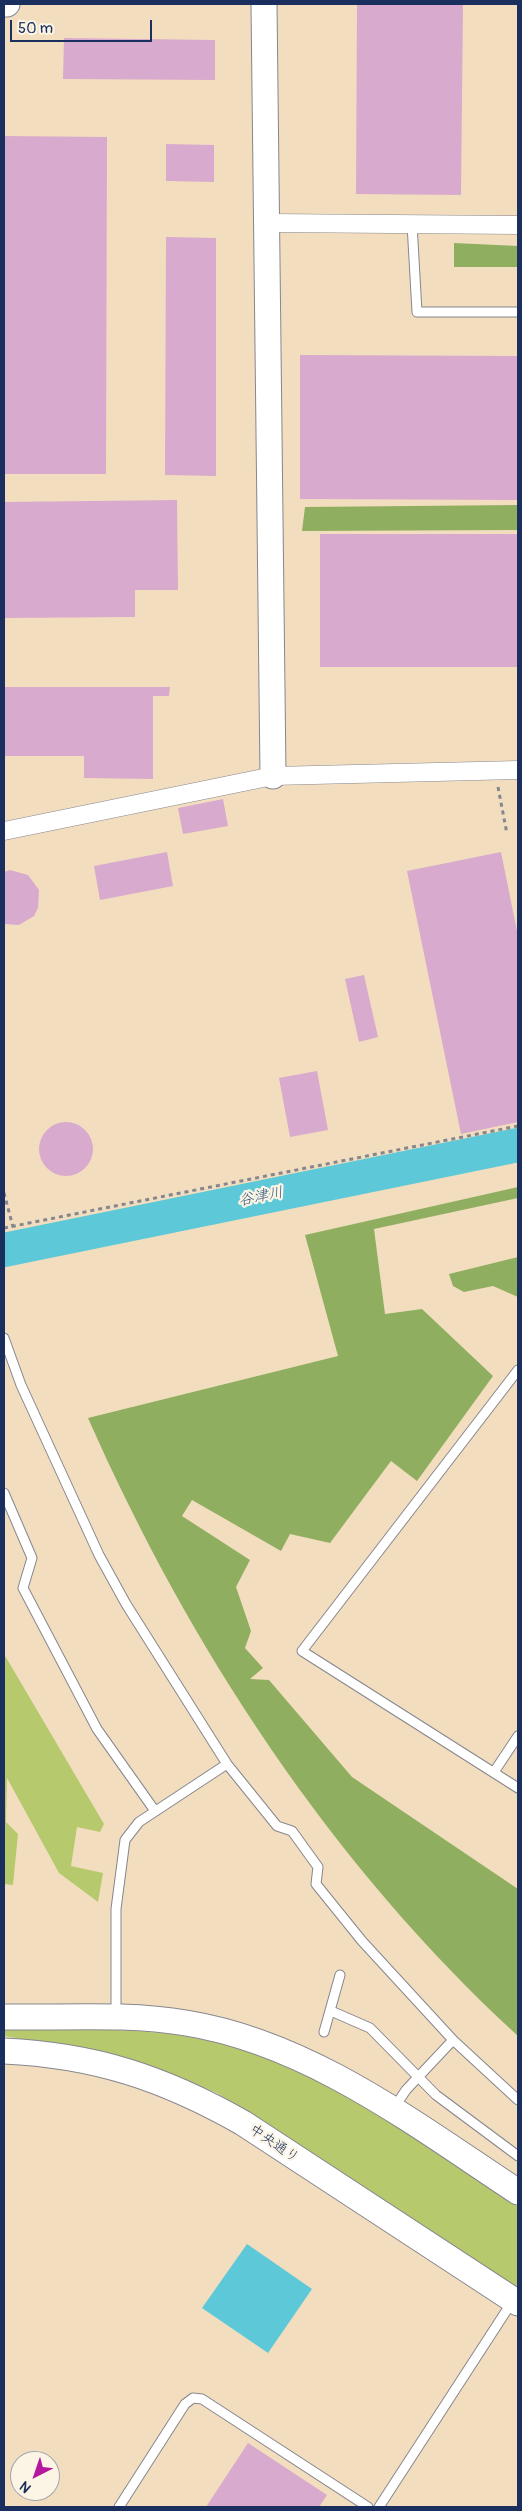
<!DOCTYPE html>
<meta charset="utf-8">
<style>
body{margin:0}
#map{position:relative;width:522px;height:2511px;overflow:hidden;background:#f2debf;font-family:Pangolin,sans-serif}
canvas{display:block}
.frame{position:absolute;inset:0;border:5px solid #1b2f5e;pointer-events:none}
.north{position:absolute;left:10px;top:2451px;width:50px;height:50px;box-sizing:border-box;background:#fcf5e5;border:1px solid #a2a6af;border-radius:50%;rotate:221deg;font-size:14px;font-weight:700;line-height:20px;text-align:center;color:#1b2f5e}
.north::after{content:'';display:block;margin:auto;width:18px;height:22px;background:#b5179e;clip-path:polygon(50% 0,100% 100%,50% 72%,0 100%)}
.scale{position:absolute;left:10px;top:20px;width:142px;height:22px;box-sizing:border-box;border:2px solid #1b2f5e;border-top:0;padding-left:6px;font-size:15px;line-height:18px;white-space:nowrap;color:#1b2f5e;-webkit-text-stroke:4px #fcf5e5;paint-order:stroke}
</style>
<div id="map">
<canvas width="522" height="2511"></canvas>
<div class="frame"></div>
<div class="north">N</div>
<div class="scale">50 m</div>
</div>
<script>
const g = document.querySelector('canvas').getContext('2d');
g.lineJoin = 'round';
function fill(path, color) { g.fillStyle = color; g.fill(path, 'evenodd'); }
function trace(path, color, width, dash) { g.strokeStyle = color; g.lineWidth = width; g.lineCap = dash ? 'butt' : 'round'; g.setLineDash(dash || []); g.stroke(path); }
function label(font, color, halo, rows, align = 'center') {
  g.font = font + ' Pangolin,"Klee One",sans-serif'; g.lineWidth = 4.5; g.setLineDash([]); g.textBaseline = 'middle'; g.strokeStyle = halo; g.fillStyle = color; for (const [text, x, y, turn = 0] of rows) {
    g.save(); g.translate(x, y); g.rotate((+turn || 0) * Math.PI / 180); g.textAlign = isNaN(turn) ? turn : align; if (halo) g.strokeText(text, 0, 0); g.fillText(text, 0, 0); g.restore();
  }
}
fill(new Path2D(`
 M4,1654L104,1824L100,1832L77,1827L71,1866L103,1873L98,1902L59,1873L7,1778L6,1822L18,1834L13,1885L4,1884Z
 M4,2029C61,2030 121,2027 177,2035C306,2053 413,2139 518,2207V2288L217,2093L138,2062L101,2052L4,2036Z`), '#b6ca6d');
fill(new Path2D(`
 M454,243L518,246V267H454Z
 M518,505V530L302,531L305,507Z
 M518,1187V1198L374,1229L385,1314L422,1309L493,1376L417,1481L391,1461L330,1543L290,1534L281,1551L192,1500L182,1516L250,1560L236,1587L251,1631L245,1648L263,1668L250,1679L269,1680L352,1777L518,1889V2036C332,1865 190,1649 88,1418L338,1356L305,1235Z
 M518,1257V1297L493,1286L464,1292L453,1286L449,1274Z`), '#90ae60');
fill(new Path2D(`
 M247,2244L312,2289L268,2353L202,2308Z`), '#5dc8d7');
trace(new Path2D(`
 M4,1250L518,1145`), '#5dc8d7', 34);
fill(new Path2D(`
 M357,4H463L461,195L356,194Z
 M64,38L215,40V80L63,79Z
 M4,136L107,137L106,474H4Z
 M166,144L214,145V182L166,181Z
 M166,237L216,238V476L165,475Z
 M300,355L518,356V500L300,499Z
 M177,500L178,590H135V617L4,618V502Z
 M320,534H518V667H320Z
 M4,687H170L169,696H153V779L84,778V756H4Z
 M223,799L228,826L183,834L178,808Z
 M167,852L173,886L100,900L94,866Z
 M501,852L518,936V1122L461,1134L407,871Z
 M10,870L28,875L39,890L38,908L34,916L19,925L4,924V872Z
 M364,975L378,1037L359,1042L345,979Z
 M317,1071L328,1130L290,1137L279,1078Z
 M39 1149a27 27 0 1 1 54 0a27 27 0 1 1-54 0Z
 M248,2443L327,2495L319,2507H206Z`), '#d8aacd');
const lane = new Path2D(`
 M412,224L417,312H518
 M4,1338L21,1385L99,1555L126,1604L227,1764L277,1826L292,1831L318,1867L316,1884L362,1941L453,2040L518,2100
 M518,1370L302,1651L518,1788
 M4,1493L32,1558L23,1588L97,1729L155,1811
 M494,1772L518,1736
 M331,2011L370,2028L436,2095L518,2156
 M116,2016V1909L125,1840L139,1822L227,1764
 M324,2032L340,1975
 M394,2108L406,2090L453,2040
 M119,2507L185,2404L193,2398L202,2399L368,2507
 M379,2507L512,2302`);
const street = new Path2D(`
 M268,223L518,225
 M4,831L273,776L518,770`);
const secondary = new Path2D(`
 M4,4H7
 M264,4L273,776
 M4,2017C64,2018 127,2013 186,2023C310,2043 416,2125 518,2192
 M4,2051C94,2055 164,2078 243,2123L518,2303`);
trace(lane, '#86868e', 11);
trace(street, '#86868e', 19);
trace(secondary, '#86868e', 27);
trace(new Path2D(`
 M498,787L507,834
 M4,1193L13,1227
 M4,1228L518,1126`), '#86868e', 3, [4, 4]);
trace(lane, '#fff', 9);
trace(street, '#fff', 18);
trace(secondary, '#fff', 25);
label('14px', '#1b2f5e', '#fcf5e5', [
 ["中央通り",274,2144,34]
]);
label('italic 15px', '#2c557c', '#fcf5e5', [
 ["谷津川",261,1197,-11]
]);
</script>
